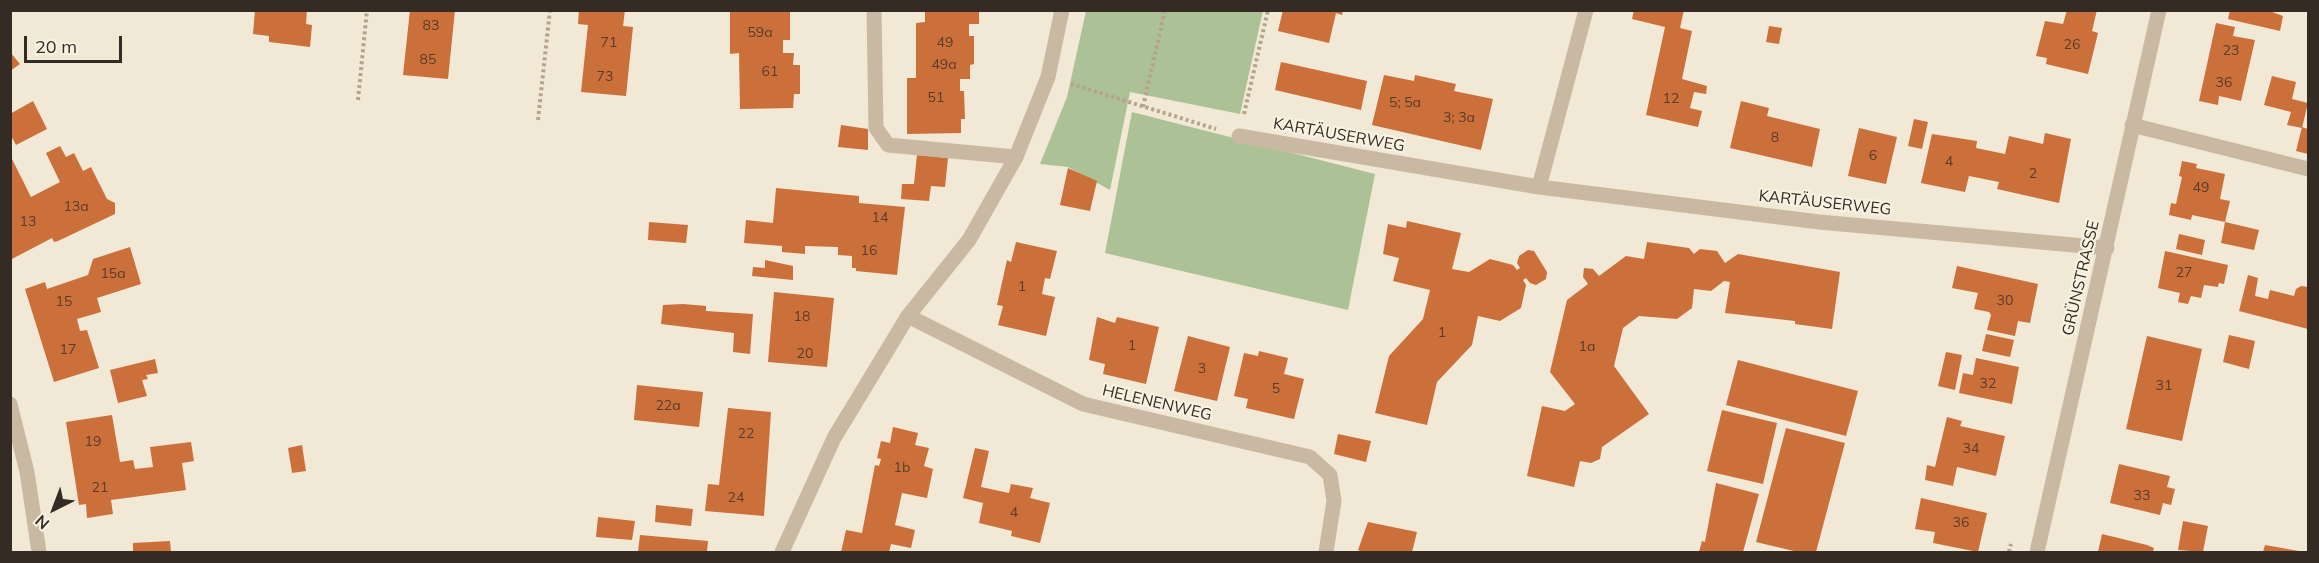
<!DOCTYPE html>
<meta charset="utf-8">
<style>
body{margin:0}
#map{position:relative;width:2319px;height:563px;overflow:hidden;background:#f2e8d6;font-family:Mulish,sans-serif}
canvas{display:block}
.frame{position:absolute;inset:0;border:12px solid #342b25;pointer-events:none}
.north{position:absolute;left:24px;top:479px;width:60px;height:60px;-webkit-text-stroke:4px #f9f2e2;paint-order:stroke;rotate:222deg;font-size:16px;font-weight:700;line-height:24px;text-align:center;color:#342b25}
.north::after{content:'';display:block;margin:auto;width:21px;height:27px;background:#342b25;clip-path:polygon(50% 0,100% 100%,50% 72%,0 100%)}
.scale{position:absolute;left:24px;top:36px;width:98px;height:27px;box-sizing:border-box;border:3px solid #342b25;border-top:0;padding-left:8px;font-size:18px;line-height:21px;white-space:nowrap;color:#342b25;-webkit-text-stroke:4px #f9f2e2;paint-order:stroke}
</style>
<div id="map">
<canvas width="2319" height="563"></canvas>
<div class="frame"></div>
<div class="north">N</div>
<div class="scale">20 m</div>
</div>
<script>
const g = document.querySelector('canvas').getContext('2d');
g.lineJoin = 'round';
function fill(path, color) { g.fillStyle = color; g.fill(path, 'evenodd'); }
function trace(path, color, width, dash) { g.strokeStyle = color; g.lineWidth = width; g.lineCap = dash ? 'butt' : 'round'; g.setLineDash(dash || []); g.stroke(path); }
function label(font, color, halo, rows, align = 'center') {
  g.font = font + ' Mulish,sans-serif'; g.lineWidth = 4.5; g.setLineDash([]); g.textBaseline = 'middle'; g.strokeStyle = halo; g.fillStyle = color; for (const [text, x, y, turn = 0] of rows) {
    g.save(); g.translate(x, y); g.rotate((+turn || 0) * Math.PI / 180); g.textAlign = isNaN(turn) ? turn : align; if (halo) g.strokeText(text, 0, 0); g.fillText(text, 0, 0); g.restore();
  }
}
fill(new Path2D(`
 M1086,11H1263L1240,114L1130,92L1110,190L1068,167L1040,164L1067,97Z
 M1132,112L1375,174L1348,310L1105,253Z`), '#adc196');
fill(new Path2D(`
 M255,10H307L306,24L312,25L310,47L269,42V36L253,34Z
 M410,10H455L448,79L403,75Z
 M579,10H625L623,26L633,27L626,96L581,92L588,25L578,24Z
 M730,10L790,11V40H783V53H794L793,65H800V94H794L793,108L740,109L739,53L730,54Z
 M925,10H979V24H969V36H974V64L970,65V79H960V91H964L965,119H961V133L907,134V78H916V23L925,22Z
 M1283,10H1343L1342,15L1336,13L1329,43L1278,31Z
 M1634,10H1684L1680,28L1692,31L1682,79L1707,86L1706,94L1694,92L1690,108L1702,111L1698,127L1646,115L1665,27L1632,19Z
 M2067,10H2097L2092,31L2098,33L2088,74L2046,64L2047,58L2036,56L2045,21L2063,24Z
 M2230,10H2267L2283,16L2280,31L2228,19Z
 M2216,23L2235,27L2233,36L2255,40L2241,101L2219,96L2218,105L2199,101Z
 M1769,26L1782,28L1779,44L1766,42Z
 M10,52L20,64L10,71Z
 M1281,62L1367,81L1361,110L1275,90Z
 M1384,75L1414,81L1415,75L1456,84L1454,91L1493,99L1481,150L1372,125Z
 M2272,76L2296,82L2292,99L2308,103L2302,128L2287,125L2291,112L2264,105Z
 M33,101L47,129L16,145L10,134V114Z
 M1741,101L1769,108L1767,116L1820,129L1812,167L1730,148Z
 M1914,119L1928,122L1922,149L1908,146Z
 M841,125L868,129V150L838,147Z
 M2302,127L2308,129V154L2296,151Z
 M1859,128L1897,137L1886,184L1848,176Z
 M2045,133L2071,139L2059,203L1997,189L1999,182L1969,176L1965,192L1921,183L1932,134L1977,141L1976,148L2005,154L2009,136L2043,144Z
 M60,146L66,157L74,153L83,171L91,167L107,199L115,203V214L58,241L54,242L52,238L10,260V155L31,197L60,182L46,153Z
 M917,155L948,158L945,187L931,186L929,201L901,199L902,184H914Z
 M2182,161L2197,164L2196,168L2225,174L2220,199L2230,201L2225,222L2192,215L2191,220L2169,215L2171,203L2176,204L2182,177L2179,176Z
 M1068,168L1097,181L1090,211L1060,205Z
 M776,188L859,196V203L905,207L897,275L856,271V268H852V256L838,255V247L805,246V254L782,252V246L744,243L746,220L773,223Z
 M1407,221L1461,233L1452,269L1469,272L1490,259L1513,265L1517,270L1520,268L1517,263L1519,256L1528,250L1534,251L1547,272L1546,279L1536,285L1530,283L1526,278L1523,280L1526,285L1521,308L1500,321L1478,316L1472,345L1437,382L1427,425L1375,413L1389,356L1423,319L1430,290L1393,281L1399,258L1383,254L1388,224L1406,228Z
 M649,222L688,225L686,243L648,240Z
 M2225,222L2259,230L2254,250L2221,243Z
 M2179,234L2205,240L2202,255L2176,249Z
 M1016,242L1057,251L1050,279L1045,278L1042,294L1055,297L1046,336L998,325L1003,306L997,305L1007,260L1011,262Z
 M1647,242L1689,248L1694,254L1700,249L1717,251L1725,263L1738,254L1840,272L1832,329L1795,324V321L1725,313L1730,282L1724,281L1711,291L1694,289L1692,308L1677,319L1639,316L1623,328L1614,366L1649,414L1602,447L1600,459L1591,463L1580,461L1574,487L1527,476L1542,406L1565,411L1575,404L1550,372L1567,300L1588,284L1583,277L1584,268L1593,269L1599,276L1626,256L1644,259Z
 M130,247L141,284L97,298L101,312L77,319L80,331L87,330L99,368L54,382L25,289L45,282L47,289L88,275L93,259Z
 M2165,251L2228,265L2224,284L2219,283L2218,287L2204,285L2201,298L2191,296L2188,304L2178,302L2180,293L2158,288Z
 M765,260L793,266V280L752,276L753,267L765,268Z
 M1957,266L2038,284L2030,323L2018,321L2015,336L1987,330L1991,315L1989,312L1974,309L1978,293L1952,288Z
 M2248,275L2258,278L2255,296L2268,299L2270,290L2294,296L2296,289L2301,286L2308,287V329L2239,311Z
 M774,292L834,298L827,367L768,362Z
 M683,304L706,306V311L753,314L750,354L733,352L734,333L661,324L663,305Z
 M1097,317L1115,323L1117,317L1159,327L1146,384L1103,374L1105,364L1089,360Z
 M1986,334L2014,340L2010,357L1982,351Z
 M2229,335L2255,341L2249,369L2223,362Z
 M1188,336L1230,347L1217,401L1174,391Z
 M2147,336L2202,349L2182,441L2126,429Z
 M1259,351L1288,358L1284,374L1304,379L1294,419L1246,408L1248,399L1234,396L1244,353L1258,356Z
 M1946,352L1962,355L1955,390L1938,386Z
 M1976,358L2019,367L2012,404L1959,393L1963,373L1973,375Z
 M155,359L158,373L146,375L148,379L142,380L147,396L118,403L110,370Z
 M1738,360L1858,391L1846,436L1726,405Z
 M637,385L703,392L699,427L634,420Z
 M728,408L771,412L764,516L705,511L708,484L719,485Z
 M1722,410L1777,423L1763,484L1707,471Z
 M112,415L120,462L133,460L135,469L153,467L150,447L191,442L194,461L182,463L186,490L111,500L113,514L87,518L86,504L79,505L66,422Z
 M1947,417L1962,421L1960,426L2005,436L1996,476L1957,467L1953,486L1925,480L1927,465L1935,467Z
 M893,427L918,433L915,445L929,448L924,466L933,469L927,498L902,493L895,525L915,530L911,548L891,544L889,552H841L846,530L862,533L875,465L879,466L881,459L877,458L881,441L890,443Z
 M1786,428L1845,443L1816,552H1798L1756,542Z
 M1338,434L1371,441L1366,462L1334,454Z
 M302,445L306,471L292,473L288,448Z
 M975,448L989,451L981,487L1009,493L1011,484L1033,488L1030,498L1050,503L1040,543L1011,536L1012,531L979,523L983,503L963,498Z
 M2119,464L2170,476L2167,487L2175,489L2171,505L2163,503L2160,515L2110,503Z
 M1716,483L1759,494L1743,552H1699L1702,541L1705,542Z
 M1921,498L1987,513L1978,552L1933,543L1935,532L1915,529Z
 M656,505L693,509L691,526L655,522Z
 M598,517L635,521L632,540L596,537Z
 M2183,521L2208,526L2203,552L2178,550Z
 M1368,522L1417,532L1412,552H1362L1358,550Z
 M2102,534L2147,545L2154,548L2153,552H2098Z
 M640,535L708,541L707,552H638Z
 M170,541L171,552H133V543Z
 M2265,545L2299,551V552H2263Z`), '#cb6f3b');
trace(new Path2D(`
 M1071,84L1216,129
 M358,100L367,10
 M1143,107L1165,10
 M1244,114L1268,10
 M538,120L550,10
 M2009,552L2011,544`), '#b5a38c', 4, [3, 3]);
trace(new Path2D(`
 M874,10L876,128L888,145L1016,157`), '#cab9a2', 15);
trace(new Path2D(`
 M2132,125L2308,169
 M1239,136L1539,187L1819,222L2107,248
 M1539,187L1586,10
 M908,316L1083,404L1310,457L1330,475L1334,501L1326,552
 M10,404L27,472L39,552
 M782,552L834,438L908,316L969,240L1016,157L1048,77L1062,10
 M2037,552L2159,10`), '#cab9a2', 15);
label('14px', '#5a3c2a', null, [
 ["83",431,26],
 ["59a",760,33],
 ["71",609,43],
 ["49",945,43],
 ["26",2072,45],
 ["23",2231,51],
 ["85",428,60],
 ["49a",944,65],
 ["61",770,72],
 ["73",605,77],
 ["36",2224,83],
 ["51",936,98],
 ["12",1671,99],
 ["5; 5a",1405,103],
 ["3; 3a",1459,118],
 ["8",1775,138],
 ["6",1873,156],
 ["4",1949,162],
 ["2",2033,174],
 ["49",2201,188],
 ["13a",76,207],
 ["14",880,218],
 ["13",28,222],
 ["16",869,251],
 ["27",2184,273],
 ["15a",113,274],
 ["1",1022,287],
 ["30",2005,301],
 ["15",64,302],
 ["18",802,317],
 ["1",1442,333],
 ["1",1132,346],
 ["1a",1587,347],
 ["17",68,350],
 ["20",805,354],
 ["3",1202,369],
 ["32",1988,384],
 ["31",2164,386],
 ["5",1276,389],
 ["22a",668,406],
 ["22",746,434],
 ["19",93,442],
 ["34",1971,449],
 ["1b",902,468],
 ["21",100,488],
 ["33",2142,496],
 ["24",736,498],
 ["4",1014,513],
 ["36",1961,523]
]);
label('16px', '#342b25', '#f9f2e2', [
 ["KARTÄUSERWEG",1339,135,10],
 ["KARTÄUSERWEG",1825,203,6],
 ["GRÜNSTRASSE",2081,278,-77],
 ["HELENENWEG",1157,403,13]
]);
</script>
